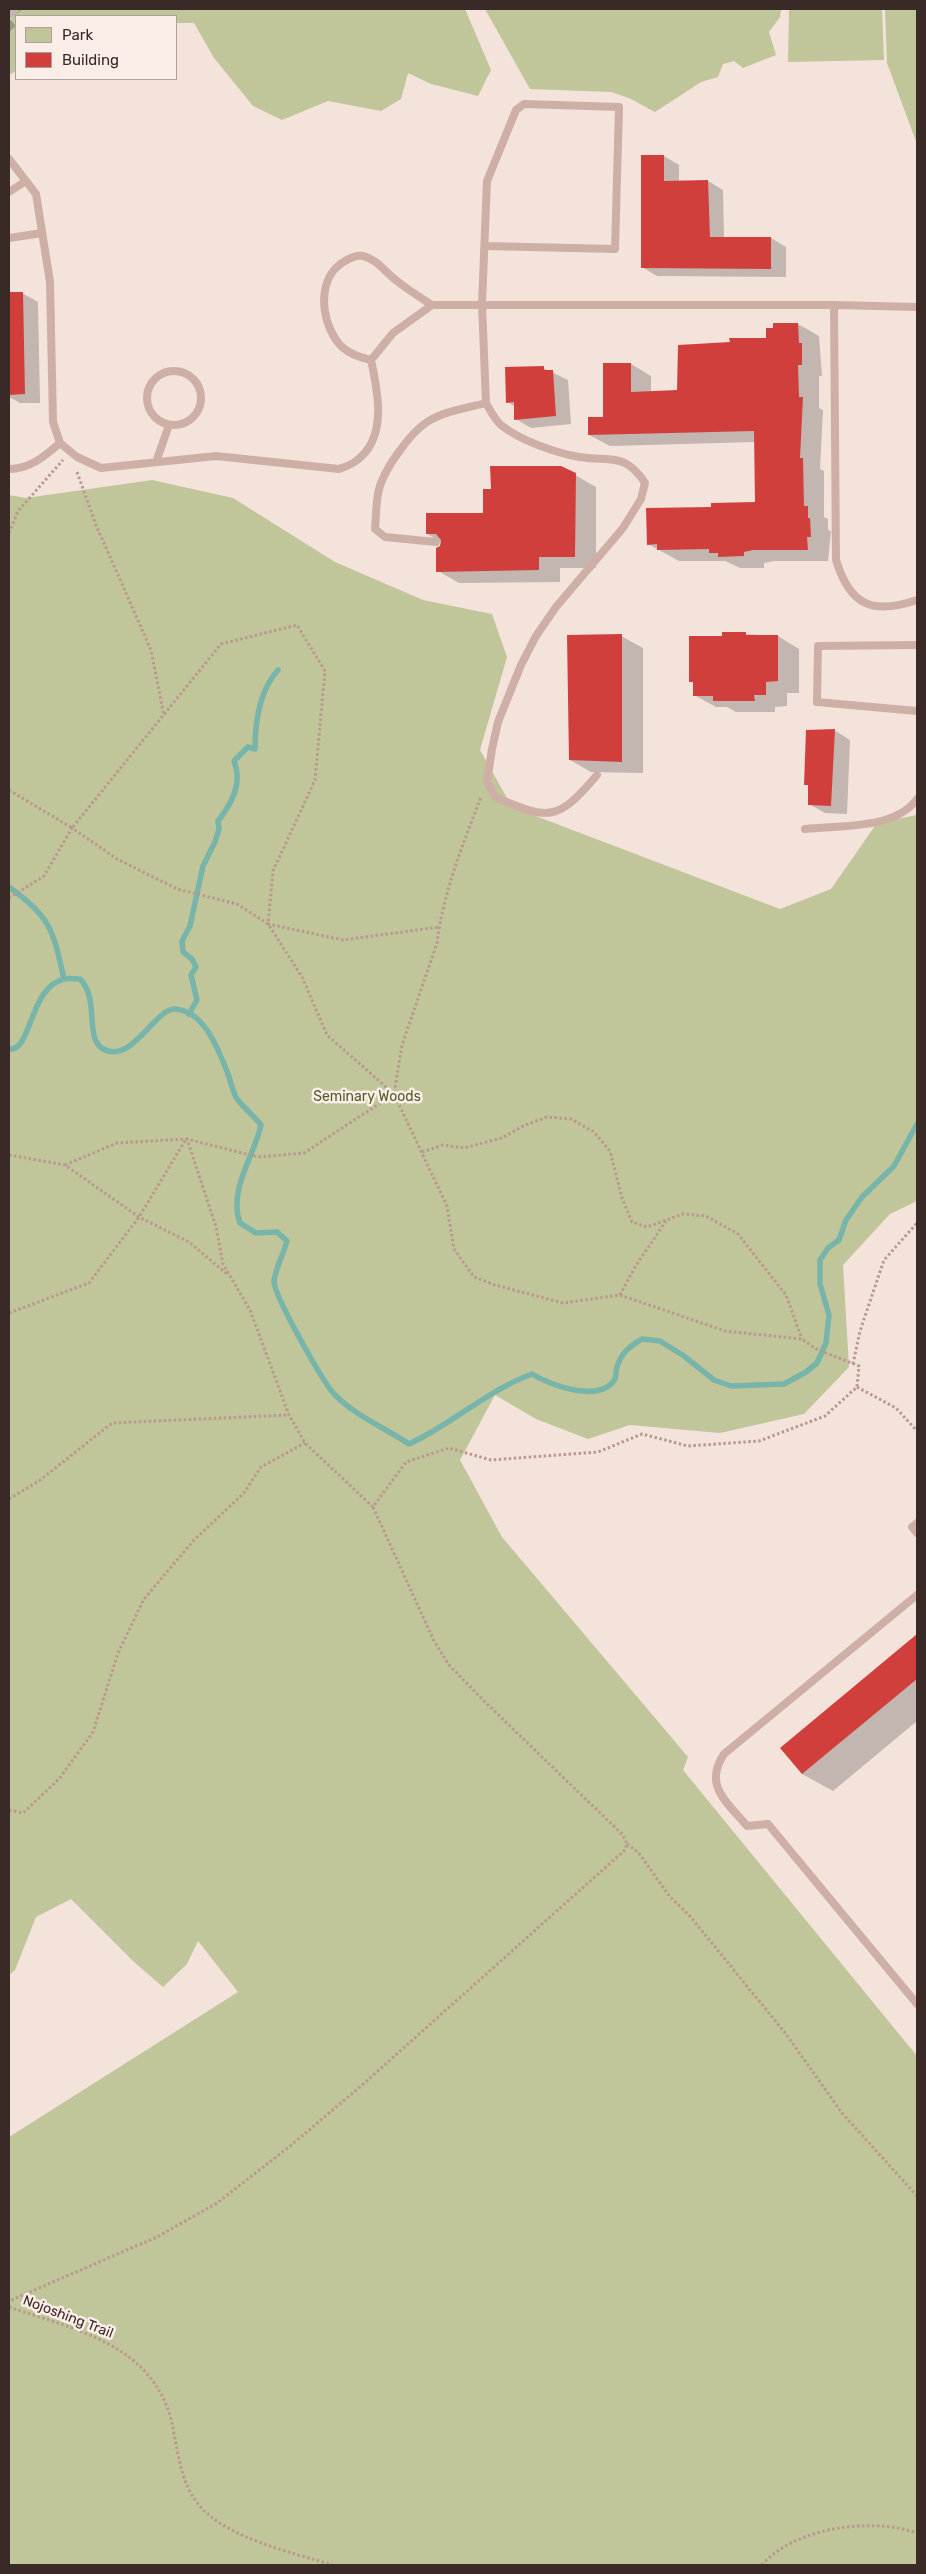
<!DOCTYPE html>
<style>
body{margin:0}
#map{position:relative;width:926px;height:2574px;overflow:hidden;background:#f4e3db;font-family:Rubik,sans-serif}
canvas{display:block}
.frame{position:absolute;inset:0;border:10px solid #392927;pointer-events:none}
.legend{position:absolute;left:15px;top:15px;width:162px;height:65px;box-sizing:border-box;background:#fbeee8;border:1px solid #ad9f9b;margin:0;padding:6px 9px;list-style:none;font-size:15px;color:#392927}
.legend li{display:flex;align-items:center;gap:10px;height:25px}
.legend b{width:25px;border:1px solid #ad9f9b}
</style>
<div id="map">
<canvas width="926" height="2574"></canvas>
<div class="frame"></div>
<ul class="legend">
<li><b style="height:14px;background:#c0c59a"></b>Park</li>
<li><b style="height:14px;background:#d13f3c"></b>Building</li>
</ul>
</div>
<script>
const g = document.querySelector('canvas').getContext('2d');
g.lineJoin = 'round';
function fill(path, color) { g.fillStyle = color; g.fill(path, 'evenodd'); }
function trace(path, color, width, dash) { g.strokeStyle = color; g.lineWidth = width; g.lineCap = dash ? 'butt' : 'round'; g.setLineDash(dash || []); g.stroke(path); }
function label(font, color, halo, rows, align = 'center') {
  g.font = font + ' Rubik,sans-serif'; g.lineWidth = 5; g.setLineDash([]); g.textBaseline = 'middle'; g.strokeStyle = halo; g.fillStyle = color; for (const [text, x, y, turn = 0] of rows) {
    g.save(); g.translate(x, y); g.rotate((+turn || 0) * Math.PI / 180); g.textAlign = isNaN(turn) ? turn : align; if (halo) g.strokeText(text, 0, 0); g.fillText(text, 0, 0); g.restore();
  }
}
fill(new Path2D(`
 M21,9H465L491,70L478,96L431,84L408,73L401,99L381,111L328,101L282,120L253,106L214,58L194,23H176V16H16V71L9,75V21Z
 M485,9H781L780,17L769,32L776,55L743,68L734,61L723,64L718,77L701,82L655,112L629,98L611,92L530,89Z
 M789,9H882L884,60L788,62Z
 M885,9H917V144L887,63Z
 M152,480L233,498L335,562L423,600L492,614L507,657L480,750L512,807L780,909L831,889L877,823L917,815V1201L890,1214L843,1265L849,1367L804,1414L720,1433L630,1425L588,1439L536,1419L495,1395L460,1460L502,1537L688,1757L683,1770L917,2056V2565H9V2137L238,1992L198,1941L187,1964L163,1987L134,1962L71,1899L36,1917L15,1970L9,1975V495L26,498Z`), '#c0c59a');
fill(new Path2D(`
 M9,9H23L10,19L16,26L9,32Z
 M664,156L679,165V182L708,181L723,190L724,238H771L786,247V277L657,276L642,267Z
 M22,293L38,302L40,403H20L9,397V294Z
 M798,324L819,336L822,376H819V408L823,410L820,469L824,471V517L828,519V530L831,531L828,561H774L764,563V568H740L725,561H679L648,544L756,503L755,442L610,446L589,435L604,418L631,364L651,376V392L678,391L731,343L767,339Z
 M543,368L568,380L571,424L531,428L516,419V407L507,402Z
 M561,467L596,487V568H560V582L459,583L438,571L442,542L427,534L484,514L492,491Z
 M723,633L778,636L799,649V693H787V706L775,707V712H736L727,707H716L694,695V683L690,681L723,637Z
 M621,636L643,648V773L591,772L570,760Z
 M834,730L850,740L847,814L825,813L809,804L810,787L805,784Z
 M917,1636V1721L833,1791L802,1774L781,1748Z`), '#0003');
trace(new Path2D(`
 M9,887C51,917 53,930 64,979
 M189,1014L197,1000L191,975L196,967L192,959L183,952L182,941L190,926L203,866L215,842L219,829L218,821C232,803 243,783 234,761L248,747L255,749C255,722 259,691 278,670
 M9,1049C32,1052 29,987 64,979C68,978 75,979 80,979C100,999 84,1038 103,1049C132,1065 155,1008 175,1009C205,1011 219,1051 228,1074C231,1082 233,1093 237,1099C244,1108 254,1116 261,1125C254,1157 228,1190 240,1223L256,1233L277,1232L287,1241C283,1255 276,1267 274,1281C273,1294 324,1384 335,1395C356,1416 385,1428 409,1444C452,1424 488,1390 532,1374C550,1385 600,1404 615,1379C616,1376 616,1370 617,1367C621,1353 630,1346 642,1339L660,1341L684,1356L714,1380L731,1386L784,1384L806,1372L817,1363L826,1343L829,1315L820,1284V1260L828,1248L839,1240L846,1220L862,1197L894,1166L917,1124`), '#77b4a9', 5.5);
fill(new Path2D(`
 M641,155H664V181L708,180L710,237H771V269L641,268Z
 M9,292H23L25,394L9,395Z
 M773,323H798L799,343H802V365H798L799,397H803L800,458H803L804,506H808V518H810L811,537H807L808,550H753L744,552V556L718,557V553H709V549L657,550V544L647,545L646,508L711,507V503L755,502L754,431L588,435V417H603V363H631V392L677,390L678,345L730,342L729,338H766V328H773Z
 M544,366V370H553L556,416L514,420V402L506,403L505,367Z
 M490,466H561L576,473L575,557H539V570L436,572V548L440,546L441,540L436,534H426V513H483V489H491Z
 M722,632H746V635H778V681L766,682V695H754L755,701H713V696H693V682H689V636H722Z
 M622,634V762L569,760L567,635Z
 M835,729L831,806L808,805V785H804L806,730Z
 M917,1634V1679L802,1774L780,1748Z`), '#d13f3c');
trace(new Path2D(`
 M77,472L96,525L151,650L164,716
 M9,533L18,511L63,460
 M9,790L72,828L221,644L297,625L325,671L315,780L273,871L268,924L343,940L439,927
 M9,898L44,876L72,828L117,859L177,889L237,904L268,924L302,977L327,1035L394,1094L447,1206L454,1249L474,1277L495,1285L563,1303L620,1295L725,1331L802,1339L816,1349L859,1366L857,1387L825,1416L759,1441L688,1446L642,1434L598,1452L491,1460L449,1448L406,1462L373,1507L434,1641L449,1665L486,1703L623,1835L627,1844L625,1850L361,2086L289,2147L217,2203L157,2237L9,2301
 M422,1152L443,1145L464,1148L502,1138L523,1126L547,1117L571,1119L594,1132L610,1151L622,1198L632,1222L647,1227L683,1214L706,1216L738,1234L786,1295L802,1339
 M9,1155L65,1165L139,1217L189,1242L228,1275
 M65,1165L117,1143L186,1139
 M620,1295L635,1267L666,1221
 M9,1313L89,1283L139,1217L186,1139
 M853,1364L860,1331L884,1260L917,1223
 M857,1387L896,1408L917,1431
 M9,1499L39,1481L112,1423L289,1415
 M373,1507L305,1443L289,1415L250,1310L223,1264L216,1227L187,1139L258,1157L304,1153L394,1094L402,1045L437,943C443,893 463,844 481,797
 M9,1810L23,1813L59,1779L93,1732L118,1653L144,1599L194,1540L244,1493L261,1467L305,1443
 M627,1844L638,1852L670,1897L689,1915L786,2034L842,2113L917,2196
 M9,2307C76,2330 153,2344 172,2423C178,2451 180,2483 199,2505C226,2538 293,2553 333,2565
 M762,2565C795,2527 872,2517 917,2533`), '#ba9890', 3, [2.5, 2.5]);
trace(new Path2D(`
 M9,159L36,194L50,282L53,422L60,443L77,457L101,468L216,456L339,469C344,467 351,465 356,461C388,438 378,392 371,360L393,333L432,305
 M9,192L26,181
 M9,238L42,233
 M834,305L836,560C850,606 873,615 917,600
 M371,360C359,357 349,354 340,345C320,322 316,277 345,261C350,258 358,255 363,256C377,259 386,273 397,281C408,290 420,297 432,305H834L917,307
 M147 398a27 27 0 1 1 54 0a27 27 0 1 1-54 0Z
 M486,403C490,410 495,420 501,425C519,440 556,453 579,457C611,462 625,452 645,483L641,499L623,528L556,607L536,636L521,665L498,722L492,749L487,782L495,797C549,821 558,821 597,775
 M156,462L169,425
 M9,469C30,469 45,456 60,443
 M436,542L385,537L375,529C376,517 376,505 378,494C381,473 409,434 427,422C444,411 467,408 486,403L482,304L487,181L516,110L524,104L619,107L615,249L485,246
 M917,645L818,646L817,702L917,711
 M805,829C839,825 895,830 917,799
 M917,1523L912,1527L917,1533
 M917,1595L724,1754C703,1786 727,1802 747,1826L768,1824L917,2004`), '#ceafa6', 8);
label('14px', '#535a29', '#fbeee8', [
 ["Seminary Woods",367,1097]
]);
label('14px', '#392927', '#fbeee8', [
 ["Nojoshing Trail",68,2317,21]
]);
</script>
